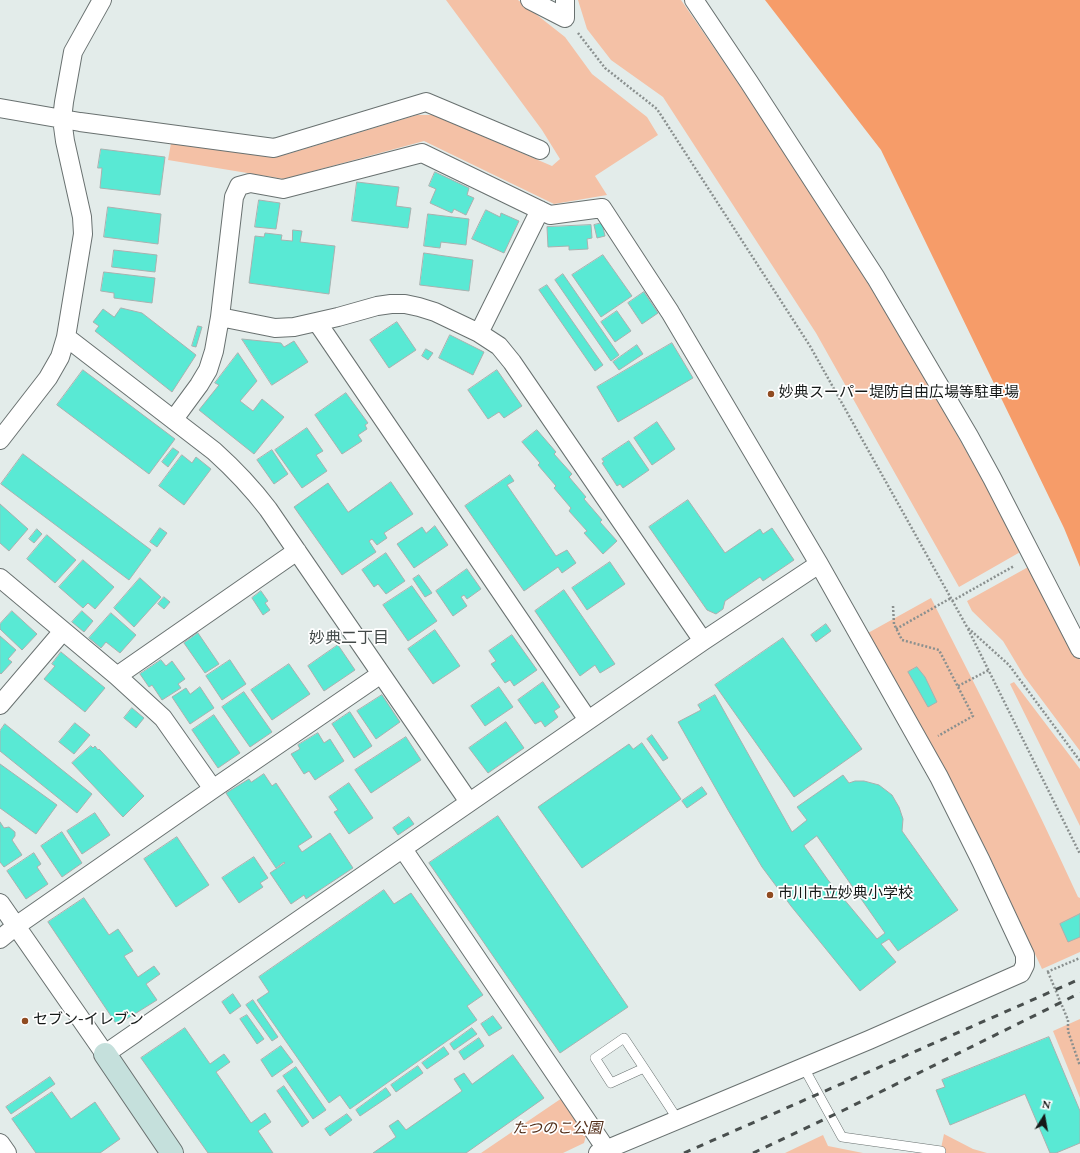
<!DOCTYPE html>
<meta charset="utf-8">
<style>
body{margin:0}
#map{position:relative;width:1080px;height:1153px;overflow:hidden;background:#e3ecea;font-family:Spectral,serif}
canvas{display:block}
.north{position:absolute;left:1024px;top:1097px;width:40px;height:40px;-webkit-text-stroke:3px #fff;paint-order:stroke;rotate:11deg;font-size:11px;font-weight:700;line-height:16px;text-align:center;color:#151918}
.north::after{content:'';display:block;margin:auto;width:14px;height:18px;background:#151918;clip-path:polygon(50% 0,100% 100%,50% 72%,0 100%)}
</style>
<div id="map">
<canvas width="1080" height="1153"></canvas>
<div class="north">N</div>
</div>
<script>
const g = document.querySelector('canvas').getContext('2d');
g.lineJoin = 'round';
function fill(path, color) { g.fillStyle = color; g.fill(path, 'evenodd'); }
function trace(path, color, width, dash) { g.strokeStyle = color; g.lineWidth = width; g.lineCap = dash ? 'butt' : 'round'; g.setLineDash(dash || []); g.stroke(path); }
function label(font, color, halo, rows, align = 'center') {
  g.font = font + ' Spectral,"Noto Sans JP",serif'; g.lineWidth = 3.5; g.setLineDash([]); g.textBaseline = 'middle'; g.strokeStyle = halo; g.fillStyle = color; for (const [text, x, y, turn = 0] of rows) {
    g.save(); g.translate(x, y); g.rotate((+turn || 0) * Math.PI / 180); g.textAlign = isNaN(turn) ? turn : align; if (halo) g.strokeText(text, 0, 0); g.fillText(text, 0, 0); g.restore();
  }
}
fill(new Path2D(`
 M446,0H518L565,37L592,74L647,117L658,135L595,176L607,195L554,204L424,141L284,179L168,160L171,143L273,157L288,154L417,115H433L552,166L560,159L542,130Z
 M578,0H681C760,114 838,230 908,350C947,416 985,484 1022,551L959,587L816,333L663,97L611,60L587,29Z
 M1030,566L1061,623L1080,660V751L1024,676L1003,641L972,611L967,601Z
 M931,598C981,697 1032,796 1078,897L1080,898V952L1042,969L987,851L945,772L868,633Z
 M1014,682L1080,769V826L1010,684Z
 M1080,1019V1098L1053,1031Z
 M562,1098L587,1132L584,1143L563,1153H481Z
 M944,1134L973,1149L987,1153H940Z
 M823,1135L828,1146L863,1153H785Z`), '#f4c1a6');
fill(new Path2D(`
 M765,0H1080V567L1064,528L881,150Z`), '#f69c69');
const building = new Path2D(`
 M101,149L165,157L160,195L100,188L102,168H98Z
 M435,172L469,188L467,195L474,198L466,215L454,209L452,213L430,203L436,189L429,186Z
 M357,182L399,187L396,206L411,208L408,228L352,221Z
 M259,200L280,203L276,229L255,227Z
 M108,207L161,214L158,244L104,237Z
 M486,210L500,217L501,213L519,221L504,253L472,239Z
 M428,214L469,219L466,245L441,242L440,248L424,246Z
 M602,223L605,236L597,238L594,225Z
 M591,225L592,238L587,239L588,249L569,250V246L548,247L547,227Z
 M293,230L302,231L300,242L335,246L329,294L249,283L255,236L264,237L265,233L282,235L281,240L292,241Z
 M114,250L157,255L155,272L112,267Z
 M424,253L473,260L469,291L420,285Z
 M603,255L632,296L601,317L572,275Z
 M104,272L155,278L152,303L114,298V293L101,291Z
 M563,274L619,355L611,361L555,280Z
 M547,285L603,365L595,371L539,290Z
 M644,292L658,313L642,324L628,303Z
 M121,308L142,313L196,355L172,392L95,331L99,326L93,322L103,309L114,317Z
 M617,311L631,331L615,342L601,322Z
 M397,322L416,350L389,368L370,340Z
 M198,326L202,327L196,347L192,346Z
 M450,335L484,352L473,375L439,358Z
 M242,339L281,343L284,347L294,341L308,362L272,385Z
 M672,343L693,378L618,422L597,387Z
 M637,345L643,354L619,370L613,362Z
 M426,349L433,353L428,360L422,356Z
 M238,353L257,381L240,401L253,411L262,399L284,417L254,454L199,410L219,385L215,383Z
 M83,370L175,439L149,474L57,405Z
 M497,370L522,406L504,418L499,412L488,419L468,390Z
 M346,393L368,423L365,425L367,429L358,435L362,441L342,454L315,415Z
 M657,422L675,449L652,465L634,438Z
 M307,428L323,451L316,455L327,471L302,488L275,450Z
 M537,430L556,452L554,454L572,474L569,477L586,497L584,499L602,520L600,522L617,541L603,554L584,533L587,531L569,511L571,508L554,488L556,486L538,465L540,463L522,442Z
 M629,441L649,470L623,488L620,484L617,486L602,463L604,462L602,459Z
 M173,448L179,452L168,467L162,462Z
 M272,450L288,474L274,484L257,460Z
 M23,454L151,550L129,580L1,484Z
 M182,455L192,463L196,457L211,469L184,505L159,486Z
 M510,475L514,481L507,485L556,556L567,550L576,563L562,573L558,567L524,591L465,506Z
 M391,482L413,514L384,533L387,538L377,545L372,539L369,541L376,552L342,575L294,507L328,483L348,512Z
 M688,500L725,553L760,529L763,534L772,528L794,560L763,581L760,577L725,601L723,609L716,614L707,610L649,527Z
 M0,504L28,529L9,551L0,543Z
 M435,526L448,545L414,568L397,544L422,527L426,533Z
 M160,528L167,533L157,547L150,542Z
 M37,529L42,534L34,543L29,539Z
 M47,535L76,560L55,583L27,559Z
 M386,553L405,581L386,594L378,584L374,587L362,570Z
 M83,560L114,587L95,609L88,603L83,608L59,587Z
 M610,562L625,584L587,610L572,588Z
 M467,569L481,589L467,599L464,595L461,597L467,606L453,616L436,591Z
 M419,575L432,593L425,597L413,579Z
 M140,578L161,597L134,627L114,608Z
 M412,586L437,621L408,641L383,605Z
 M564,590L615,664L600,673L595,665L580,676L535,611Z
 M261,591L268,601L265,603L270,610L263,615L252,598Z
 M164,597L170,602L164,609L158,604Z
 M12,611L37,634L22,650L0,629V624Z
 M82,611L93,621L84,632L72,622Z
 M111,613L136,635L120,653L106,642L101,648L89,638Z
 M826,624L831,631L816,642L811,635Z
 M435,630L460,666L433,684L408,649Z
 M198,633L219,664L205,673L184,643Z
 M512,635L537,670L514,686L510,680L505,683L491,664L496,661L489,651Z
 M0,636L16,650L8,659L12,662L1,674L0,673Z
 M783,638L862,749L794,797L715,685Z
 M338,645L355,670L324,691L308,666Z
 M61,652L105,688L85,712L44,679L55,666L52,664Z
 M161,660L166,666L172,661L185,679L178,684L181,688L162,700L152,685L149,687L140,674Z
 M230,660L246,684L222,700L206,676Z
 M289,664L310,694L272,720L251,690Z
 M917,667L925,677L937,702L928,707L908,672Z
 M543,682L560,707L554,711L558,717L545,727L541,721L535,724L518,700Z
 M200,687L214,708L190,724L172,697L186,688L190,694Z
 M499,687L513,707L485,726L471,706Z
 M244,692L272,732L250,747L222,707Z
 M382,695L400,722L376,739L357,711Z
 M715,695L792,832L807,820L797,807L843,775L849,783L855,781H864L879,785L892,795L896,802L899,807L903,819L902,831L958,910L898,951L889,939L881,944L896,962L860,991L791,906L762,867L728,810L678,722L701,710L698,705ZM817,836L885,933L877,939L828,880L804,846Z
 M132,708L144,718L136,728L124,718Z
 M350,712L372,746L354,758L332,724Z
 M214,715L240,753L218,768L192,730Z
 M506,722L524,748L488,773L469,748Z
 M75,723L90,735L74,754L59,742Z
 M5,724L92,794L77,813L0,751V731Z
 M318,733L324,743L330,739L344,761L315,780L309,771L304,774L291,754L300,749L298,745Z
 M652,735L668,758L663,761L647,739Z
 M406,737L421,760L371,793L355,770Z
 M642,743L681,799L582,868L538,807L629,744L633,749Z
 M91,746L93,748L95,746L98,750L99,749L144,796L123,817L72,763Z
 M0,764L57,805L36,834L0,808Z
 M264,774L272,786L276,783L312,837L298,846L302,852L330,833L353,868L306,899L304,895L291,904L270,873L285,863L284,862L276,868L226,793L249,779L251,782Z
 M349,783L373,818L349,834L334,812L338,810L329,797Z
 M702,787L707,794L687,808L682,801Z
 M95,813L110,835L82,854L67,831Z
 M498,816L628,1007L560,1053L429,863Z
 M409,817L414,824L398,835L393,828Z
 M0,822L4,828L9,827L15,832V836L12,840L22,855L4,867L0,862Z
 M62,832L82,863L62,877L41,846Z
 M177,837L209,885L176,907L144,859Z
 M34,853L41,864L37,867L48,884L26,899L7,871Z
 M254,857L268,878L260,883L263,887L239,903L222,878Z
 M384,890L394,904L411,893L483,995L467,1006L477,1020L350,1109L340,1095L329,1103L257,1000L269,992L259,977Z
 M84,898L109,935L118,929L133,951L124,956L138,977L154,966L160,974L146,984L157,1000L117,1025L48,922Z
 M1080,914V937L1068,942L1060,924Z
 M233,994L241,1006L230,1014L222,1002Z
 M253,1000L278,1037L272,1041L246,1005Z
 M247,1015L264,1039L257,1044L240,1019Z
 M493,1016L502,1028L489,1036L481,1024Z
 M185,1028L210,1064L224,1054L230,1062L216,1072L251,1123L265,1113L271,1122L258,1131L273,1153H208L141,1058Z
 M472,1028L477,1034L454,1050L450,1044Z
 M1049,1037L1080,1111V1143L1056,1153H1050L1025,1094L950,1125L936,1090L945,1087L942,1080Z
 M479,1038L484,1046L464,1060L459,1052Z
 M281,1046L293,1062L272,1077L261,1060Z
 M444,1047L449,1054L427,1069L422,1063Z
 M513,1055L544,1098L466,1153H373L396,1137L389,1126L398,1120L406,1130L462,1091L454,1079L464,1073L472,1084Z
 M418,1066L423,1073L396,1092L391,1085Z
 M296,1067L326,1110L313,1119L283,1076Z
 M50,1077L55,1084L11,1114L6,1107Z
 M284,1086L309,1122L302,1127L277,1091Z
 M386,1088L391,1095L360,1116L356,1110Z
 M52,1092L71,1119L95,1102L120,1139L100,1153H36L12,1119Z
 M347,1114L352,1120L330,1136L325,1129Z`);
fill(building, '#59e9d4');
trace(building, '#a8b1af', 1);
const lane = new Path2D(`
 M644,1068L611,1083L595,1058L624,1038C642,1065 660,1092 678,1120
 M804,1068L842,1137L941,1151`);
const street = new Path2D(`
 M530,0L565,18V0
 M694,0L749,82L876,278L969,436L992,478L1080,649
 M0,108L80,122L274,148L426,102L540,150
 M220,317L275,328L294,327L338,317L377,306L391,304H405L419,307L435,312L479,333L499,346L512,362L703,641
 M317,322L588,720
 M479,333L540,210
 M66,337L214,451C234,469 252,488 268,509L469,802
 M174,419L199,385L208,370L214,351L220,317L234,197L239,186L250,183L283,189L422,153L550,215L602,208L670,312L819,564L872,658L939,777L981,861L1025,955V965L1021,973L869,1040L598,1153
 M0,440L48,378L60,357L66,337L83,234L82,217L65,141L62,119L64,102L73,52L102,0
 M0,578L117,676L163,718L213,789
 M117,676L297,551
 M0,705L63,631
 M403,849L606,1149
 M0,903L105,1054L703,641L819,564
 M0,939L16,926L213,789L381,674
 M0,1143L7,1153`);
const secondary = new Path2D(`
 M105,1054L172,1153`);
trace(lane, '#697170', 10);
trace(street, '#697170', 20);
trace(secondary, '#697170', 24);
trace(new Path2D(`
 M578,33L605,68L657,109L810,346L967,627L1009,665L1080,761
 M952,601L1014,566
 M893,606L894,624L902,640L939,650L973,716L938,736
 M896,629L951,598
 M968,629L1080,854
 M958,686L989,670
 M1047,972L1080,958
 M1048,972L1068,1020V1031L1080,1066`), '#8a908f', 2.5, [2, 2]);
trace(lane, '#fff', 9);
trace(street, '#fff', 18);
trace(secondary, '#c5e0dc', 22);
trace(new Path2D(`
 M684,1153L1080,979
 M753,1153L844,1110L1080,993`), '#494f4e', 3, [7, 7]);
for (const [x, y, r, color] of [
 [771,394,4,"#904b21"],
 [770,895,4,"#904b21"],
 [25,1021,4,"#904b21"]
]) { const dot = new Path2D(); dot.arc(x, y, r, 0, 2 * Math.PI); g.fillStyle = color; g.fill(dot); trace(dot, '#fff', 1.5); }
label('15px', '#151918', '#fff', [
 ["妙典スーパー堤防自由広場等駐車場",779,394],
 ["市川市立妙典小学校",778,895],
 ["セブン-イレブン",33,1021]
], 'left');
label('italic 15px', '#512d18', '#fff', [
 ["たつのこ公園",557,1130]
]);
label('16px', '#434a49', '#fff', [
 ["妙典二丁目",349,640]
]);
</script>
